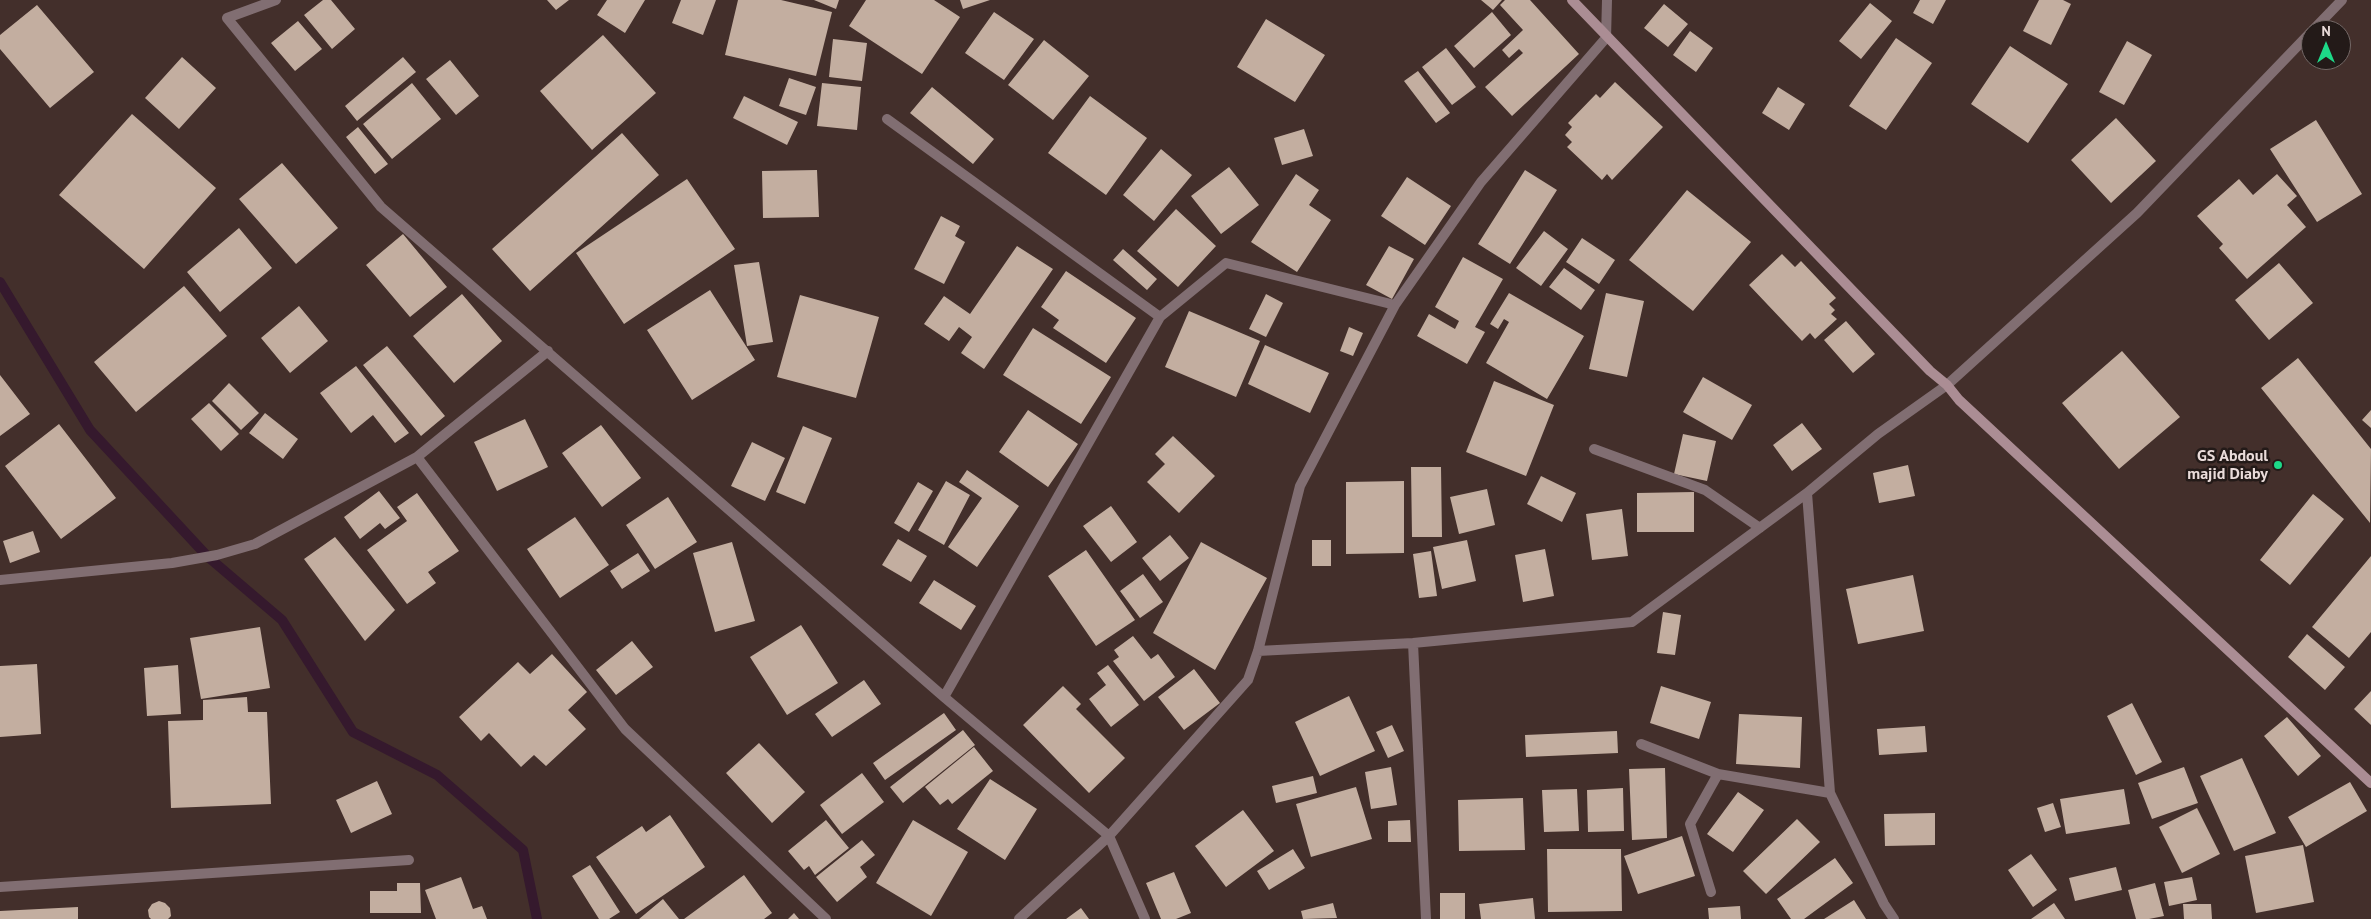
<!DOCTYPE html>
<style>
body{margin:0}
#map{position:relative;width:2371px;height:919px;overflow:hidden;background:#432f2b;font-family:"PT Sans",sans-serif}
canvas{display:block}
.north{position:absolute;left:2301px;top:20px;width:50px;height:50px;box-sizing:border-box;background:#231a18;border:1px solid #736866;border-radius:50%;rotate:0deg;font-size:14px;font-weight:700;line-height:20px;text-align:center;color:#eadcda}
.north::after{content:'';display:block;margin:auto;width:18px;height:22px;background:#1dd988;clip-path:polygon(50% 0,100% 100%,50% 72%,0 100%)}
</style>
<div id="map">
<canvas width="2371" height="919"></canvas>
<div class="north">N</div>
</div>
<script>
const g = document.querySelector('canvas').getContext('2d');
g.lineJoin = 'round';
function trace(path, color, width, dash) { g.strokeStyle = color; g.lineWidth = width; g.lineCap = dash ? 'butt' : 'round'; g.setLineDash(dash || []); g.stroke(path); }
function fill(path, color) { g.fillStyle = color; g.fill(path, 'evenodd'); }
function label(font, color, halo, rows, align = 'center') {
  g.font = font + ' "PT Sans",sans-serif'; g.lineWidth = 5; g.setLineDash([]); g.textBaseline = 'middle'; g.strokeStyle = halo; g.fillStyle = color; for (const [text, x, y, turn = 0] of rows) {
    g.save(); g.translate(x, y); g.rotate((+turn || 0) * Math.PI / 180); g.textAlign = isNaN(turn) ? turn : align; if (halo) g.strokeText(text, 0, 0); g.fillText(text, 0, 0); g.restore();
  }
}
trace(new Path2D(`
 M0,282L90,430L207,556L282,620L353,732L437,775L523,850L537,919`), '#35192d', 10);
fill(new Path2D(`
 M323,0H331L355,29L332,49L304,15Z
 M547,0H569L556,10Z
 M607,0H645L625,33L597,15Z
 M681,0H716L703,35L672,23Z
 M738,0H781L832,12L816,76L725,55Z
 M814,0H839L836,9Z
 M866,0H934L960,17L922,74L849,26Z
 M960,0H990L963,9Z
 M1481,0H1502L1493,10Z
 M1505,0H1530L1579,54L1512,116L1485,87L1523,53L1519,49L1509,58L1502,50L1523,30L1500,5Z
 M1920,0H1946L1933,24L1913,13Z
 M2039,0H2063L2071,4L2051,45L2023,31Z
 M1870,3L1892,21L1861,59L1839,41Z
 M1664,4L1688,24L1668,47L1644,28Z
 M37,5L94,72L50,108L0,49V35Z
 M994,12L1034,39L1004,80L965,53Z
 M1492,12L1511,35L1474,68L1454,46Z
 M1266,19L1325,55L1295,102L1237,67Z
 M298,21L322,49L295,71L271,43Z
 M1690,31L1713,48L1696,72L1673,55Z
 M603,35L656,93L592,150L540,91Z
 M1896,38L1932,63L1886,130L1849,106Z
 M833,39L867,43L862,81L829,77Z
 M1044,40L1089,76L1053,120L1008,85Z
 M2127,41L2152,55L2124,105L2099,92Z
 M2010,46L2068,84L2028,143L1971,104Z
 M1446,48L1476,87L1452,105L1422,67Z
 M182,57L216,88L179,129L145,98Z
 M403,57L416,72L357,121L345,106Z
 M450,60L479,96L456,115L426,79Z
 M1418,71L1450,113L1436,123L1404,81Z
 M789,78L816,87L806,115L779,106Z
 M1615,82L1663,127L1612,180L1607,174L1602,180L1567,147L1572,142L1565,135L1572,127L1568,123L1596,94L1600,98Z
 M412,83L441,119L392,159L363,124Z
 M822,83L861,87L857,130L817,126Z
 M932,87L994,139L973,164L910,113Z
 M1778,87L1805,104L1789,130L1762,113Z
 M744,96L798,122L787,145L733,118Z
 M1090,96L1147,138L1106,195L1048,153Z
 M132,114L216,188L144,269L59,195Z
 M2116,118L2156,161L2111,203L2071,160Z
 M2316,120L2362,194L2317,222L2270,149Z
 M358,127L388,164L375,174L346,137Z
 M1304,129L1313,156L1282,165L1274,138Z
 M622,133L659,175L530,291L492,249Z
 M1161,149L1192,175L1154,221L1123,195Z
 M282,163L338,228L296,264L239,199Z
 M1229,167L1259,205L1221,234L1191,196Z
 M817,170L819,217L763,218L762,171Z
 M1525,170L1557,190L1510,264L1478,244Z
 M1296,174L1319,190L1309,205L1331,220L1297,272L1251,242Z
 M2277,174L2297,196L2287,205L2306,227L2247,279L2219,248L2223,244L2197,216L2239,179L2253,195Z
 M1407,177L1451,206L1425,245L1381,216Z
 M687,179L735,249L624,324L576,253Z
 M1687,190L1751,242L1693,311L1629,260Z
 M1176,209L1216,246L1178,287L1137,251Z
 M941,216L960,226L955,236L965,242L944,284L914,269Z
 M239,228L272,268L220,312L187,272Z
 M1544,231L1568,249L1541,286L1516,268Z
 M403,234L447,287L410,317L366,265Z
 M1582,238L1615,260L1599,284L1566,262Z
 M1017,246L1053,269L984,369L961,353L972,337L959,327L949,341L924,324L944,296L970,314Z
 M1389,246L1414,259L1392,299L1366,285Z
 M1123,249L1157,279L1147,290L1113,260Z
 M1782,254L1795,267L1801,261L1836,298L1829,304L1835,310L1831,314L1837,319L1815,339L1810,333L1802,341L1749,285Z
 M1463,257L1503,279L1475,327L1485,332L1467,364L1417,336L1429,314L1455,329L1459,321L1435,307Z
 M759,262L773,342L747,346L734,265Z
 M2279,263L2313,303L2269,340L2235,300Z
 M1564,268L1595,290L1581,310L1549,287Z
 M1066,271L1136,318L1106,363L1053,328L1059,320L1041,307Z
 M184,286L227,336L136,412L94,362Z
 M710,290L755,360L692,400L647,330Z
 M1509,293L1584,336L1547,399L1486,363L1509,322L1504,319L1498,329L1490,324Z
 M1606,293L1644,301L1627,377L1589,369Z
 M462,294L502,341L454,383L413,336Z
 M1266,294L1283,303L1266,337L1249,329Z
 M800,295L879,317L856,398L777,377Z
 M299,306L328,341L290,373L261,338Z
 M1189,311L1260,341L1236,397L1165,367Z
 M1846,321L1875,354L1853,373L1824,340Z
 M1349,327L1363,333L1353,356L1340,351Z
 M1033,328L1111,377L1081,424L1003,375Z
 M1265,345L1329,373L1310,413L1248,384Z
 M387,346L445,416L421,436L363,365Z
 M2122,351L2180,417L2119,469L2062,403Z
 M2298,358L2371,449L2370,523L2261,388Z
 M356,366L409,433L395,443L373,415L351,433L320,393Z
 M0,375L30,414L0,436Z
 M1703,377L1752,405L1732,440L1683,412Z
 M1494,381L1554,405L1526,476L1466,452Z
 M229,383L259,413L241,430L212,401Z
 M209,403L239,434L221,451L191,419Z
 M1028,410L1078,444L1048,487L999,452Z
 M2371,410V428L2362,420Z
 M265,413L298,439L283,459L249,433Z
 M525,419L548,467L497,491L474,442Z
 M1802,423L1822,449L1792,471L1773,445Z
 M59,424L116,498L61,539L5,466Z
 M601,425L641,478L602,507L562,453Z
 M803,426L832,438L805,504L776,492Z
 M1683,434L1716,441L1707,481L1674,474Z
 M1173,436L1215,476L1179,513L1147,482L1165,464L1155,454Z
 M752,442L785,458L765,501L731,486Z
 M1908,465L1915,496L1879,503L1873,473Z
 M1411,467H1441L1442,537H1412Z
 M967,470L1019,506L977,567L948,547L982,498L959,482Z
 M1541,476L1576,493L1562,522L1527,504Z
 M946,481L970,495L944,545L918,530Z
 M1404,481V553L1346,554V482Z
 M918,482L933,491L909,532L894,523Z
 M1487,489L1495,525L1459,534L1450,497Z
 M379,491L400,518L385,529L380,523L360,539L344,517Z
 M1694,492V532H1637V493Z
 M417,493L459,551L428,572L436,583L407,604L367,550L407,521L397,507Z
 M2313,494L2344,519L2290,585L2260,560Z
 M668,497L697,542L655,569L626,525Z
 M1111,506L1137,542L1111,562L1083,526Z
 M1622,509L1628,556L1592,560L1586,514Z
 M575,517L609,565L560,598L527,549Z
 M33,531L40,552L10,563L3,541Z
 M1170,535L1189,558L1160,581L1142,558Z
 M335,537L395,610L365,641L304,559Z
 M898,539L927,556L911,582L882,565Z
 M1312,540H1331V566H1312Z
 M1467,540L1476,581L1442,589L1433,547Z
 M732,542L755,621L715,632L693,553Z
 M1201,542L1267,578L1215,670L1153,633Z
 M1545,549L1554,596L1523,602L1515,555Z
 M1086,550L1135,620L1096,646L1048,576Z
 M1431,551L1437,596L1419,598L1413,554Z
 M638,553L650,571L622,589L610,571Z
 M2371,556V632L2349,658L2312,627Z
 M1143,574L1163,602L1140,618L1120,591Z
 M1913,575L1924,631L1858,644L1846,589Z
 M934,580L976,606L961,630L919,603Z
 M1663,612L1681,615L1675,655L1657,653Z
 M801,625L838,683L787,715L750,657Z
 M260,627L270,688L201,699L190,638Z
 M2307,634L2345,667L2325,690L2288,657Z
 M1133,636L1151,659L1158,654L1175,677L1144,701L1113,661L1119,657L1114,650Z
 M632,641L653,667L616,695L596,670Z
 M552,654L587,692L568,710L586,729L546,766L534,755L521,767L489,733L481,741L459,717L518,662L530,674Z
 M37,664L41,734L0,737V666Z
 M178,665L181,714L147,716L144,668Z
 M1108,665L1139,705L1111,727L1089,699L1106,685L1097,673Z
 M1194,669L1220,703L1184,730L1158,697Z
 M864,680L881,704L832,737L815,714Z
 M1063,686L1081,704L1076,709L1125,758L1089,793L1023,725Z
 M1661,686L1711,702L1699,739L1650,723Z
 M2371,691V725L2354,709Z
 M1349,696L1375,751L1320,776L1295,722Z
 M247,697L248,712H267L271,804L171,808L168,721L203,720V700Z
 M2132,703L2162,762L2136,775L2107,716Z
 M944,713L956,730L885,780L873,763Z
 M1739,714L1802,717L1800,768L1736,764Z
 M2287,717L2321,756L2298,776L2264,736Z
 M1392,725L1404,751L1388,758L1376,732Z
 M1925,726L1927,752L1879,755L1877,729Z
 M963,730L975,745L903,803L890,787Z
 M1617,731L1618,753L1526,757L1525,735Z
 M759,743L805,792L772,823L726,773Z
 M974,747L993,771L952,804L948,799L940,805L925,787Z
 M2242,758L2276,833L2234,851L2200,776Z
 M1391,767L1397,805L1371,809L1365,772Z
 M2184,767L2198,803L2152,819L2138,783Z
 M1665,768L1667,838L1632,840L1629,769Z
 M862,773L884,802L842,834L820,805Z
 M1313,776L1317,793L1276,803L1272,786Z
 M990,779L1037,809L1005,860L957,829Z
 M377,781L392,814L351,833L336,800Z
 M2350,782L2367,811L2306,847L2288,817Z
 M1356,787L1372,839L1311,857L1296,804Z
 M1623,788L1624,831L1588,832L1587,790Z
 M1577,789L1579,831L1544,832L1542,790Z
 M2124,789L2130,824L2066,834L2060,799Z
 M1738,792L1764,810L1733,852L1707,834Z
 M1523,798L1525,850L1459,851L1458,800Z
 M2053,803L2061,827L2045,832L2037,808Z
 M2197,808L2220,854L2182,873L2159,827Z
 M1243,810L1274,851L1226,887L1195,846Z
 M1935,813V845L1885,846L1884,814Z
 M670,815L705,867L636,914L596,857L642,826L646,832Z
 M1797,819L1820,842L1766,894L1743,871Z
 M826,820L849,848L815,875L809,866L804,870L788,851Z
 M913,820L968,852L931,916L876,883Z
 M1410,820L1411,842H1388V821Z
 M1682,836L1695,876L1638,894L1624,856Z
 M862,840L875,855L860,867L867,877L837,902L816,877Z
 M2303,845L2314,902L2256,913L2245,856Z
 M1293,849L1305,868L1269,890L1257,871Z
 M1547,849H1621L1622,911L1548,912Z
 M2031,854L2057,890L2033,907L2008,870Z
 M1835,858L1853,883L1804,919H1791L1777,899Z
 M590,865L620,912L609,919H599L572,876Z
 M2116,867L2122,890L2075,901L2069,878Z
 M1174,872L1191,913L1176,919H1161L1146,883Z
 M744,875L772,913L764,919H684Z
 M461,877L473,909L482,906L487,919H436L425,890Z
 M2192,877L2197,900L2169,906L2164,882Z
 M397,883H420L421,913H370V891H397Z
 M2155,883L2164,916L2149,919H2136L2128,890Z
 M1440,893H1465V919H1440Z
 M1533,898L1535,919H1481L1479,904Z
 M663,899L679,919H639Z
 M1854,900L1866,919H1824Z
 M159,901L165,903L170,908L171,916L168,919H151L149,917L148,910L152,904Z
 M1333,903L1337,918L1303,919L1301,911Z
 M2054,903L2065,919H2031Z
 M2183,904H2211L2212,919H2184Z
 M1740,906L1741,919H1709L1708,908Z
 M78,907V919H0V911Z
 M1081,908L1089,919H1066Z
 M794,913L799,919H788Z`), '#c3aea0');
trace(new Path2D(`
 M276,0L227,18L381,207L944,697L1109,836L1145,919
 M2313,30L2342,0
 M887,119L1160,317
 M548,351L417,457L625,729L826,919
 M1594,449L1705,490L1760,528
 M0,580L172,563L217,555L255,544L417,457
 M1413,643L1426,919
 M1258,651L1413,643L1632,622L1807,493
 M944,697L1160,317L1226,263L1395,305
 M1641,744L1718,774L1830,793
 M0,887L409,860
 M1711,892L1690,824L1718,774
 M1019,919L1109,836L1248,680L1258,651L1300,486L1395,305L1481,182L1606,38L1607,0
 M1894,919L1884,904L1830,793L1807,493L1878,434L1947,385L2137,213L2311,32`), '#816e72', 10);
trace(new Path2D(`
 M1572,0L1930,371L1947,385L1959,400L2371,783`), '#ab8d94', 10);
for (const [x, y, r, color] of [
 [2278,465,5,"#1dd988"]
]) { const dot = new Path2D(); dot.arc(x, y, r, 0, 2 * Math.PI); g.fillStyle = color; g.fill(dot); trace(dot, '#231a18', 2); }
label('bold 16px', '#eadcda', '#231a18', [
 ["GS Abdoul",2268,456],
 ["majid Diaby",2268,474]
], 'right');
</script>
